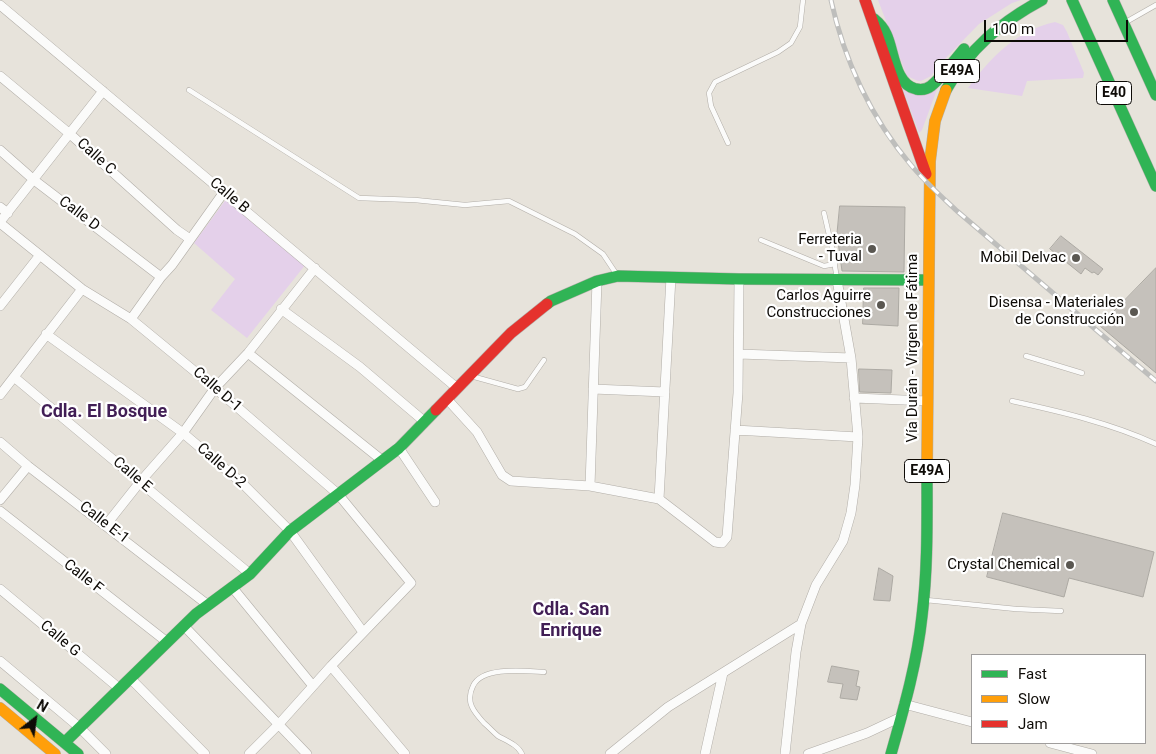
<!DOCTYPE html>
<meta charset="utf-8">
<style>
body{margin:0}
#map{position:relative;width:1156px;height:754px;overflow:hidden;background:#e7e3db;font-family:Roboto,sans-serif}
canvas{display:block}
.legend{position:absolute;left:971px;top:654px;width:175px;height:90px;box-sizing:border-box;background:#fff;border:1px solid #9f9d9c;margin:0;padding:6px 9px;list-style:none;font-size:15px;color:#0e0b07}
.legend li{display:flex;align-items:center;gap:10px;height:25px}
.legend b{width:25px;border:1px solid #9f9d9c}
.north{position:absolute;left:10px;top:694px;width:50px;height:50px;-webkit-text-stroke:4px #fff;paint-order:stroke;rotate:30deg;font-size:14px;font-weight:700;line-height:20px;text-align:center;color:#0e0b07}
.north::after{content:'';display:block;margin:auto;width:18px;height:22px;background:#0e0b07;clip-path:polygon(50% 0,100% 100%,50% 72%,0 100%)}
.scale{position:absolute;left:984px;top:20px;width:144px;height:22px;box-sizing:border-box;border:2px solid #0e0b07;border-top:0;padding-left:6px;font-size:15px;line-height:18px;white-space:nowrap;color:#0e0b07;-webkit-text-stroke:4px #fff;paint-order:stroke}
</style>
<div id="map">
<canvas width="1156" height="754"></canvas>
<ul class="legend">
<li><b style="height:6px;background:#30b455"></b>Fast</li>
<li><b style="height:6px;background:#ff9f0a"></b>Slow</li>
<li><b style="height:6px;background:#e5322d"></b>Jam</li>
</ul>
<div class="north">N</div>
<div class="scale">100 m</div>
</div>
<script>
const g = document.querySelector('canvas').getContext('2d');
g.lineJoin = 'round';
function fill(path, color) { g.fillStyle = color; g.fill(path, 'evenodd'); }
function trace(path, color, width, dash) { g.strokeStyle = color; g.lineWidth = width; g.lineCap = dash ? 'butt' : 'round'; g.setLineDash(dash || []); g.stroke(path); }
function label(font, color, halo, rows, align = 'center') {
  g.font = font + ' Roboto,sans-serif'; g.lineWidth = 4.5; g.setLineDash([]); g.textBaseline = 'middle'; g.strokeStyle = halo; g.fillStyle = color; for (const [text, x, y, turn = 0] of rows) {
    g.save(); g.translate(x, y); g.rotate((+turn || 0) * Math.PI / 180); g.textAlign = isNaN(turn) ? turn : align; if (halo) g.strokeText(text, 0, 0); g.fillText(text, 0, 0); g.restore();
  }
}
fill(new Path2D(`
 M878,0H1021L1012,3L979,24L941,63L931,76L921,81H918L907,76Z
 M1055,22L1063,25L1067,32L1084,73L1083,78L1027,81L1022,96L968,88C990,58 1017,30 1055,22Z
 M901,84H939L922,130L919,133Z
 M227,198L306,264L247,338L211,310L235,279L194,243Z`), '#e4d0ea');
const building = new Path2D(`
 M840,206L905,207L904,272L842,271L837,234Z
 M1061,236L1103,269L1098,275L1094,272L1092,273L1085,268L1081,274L1050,249Z
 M1156,268V373L1100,326Z
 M864,288H899L898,326L863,324Z
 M859,369L892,370L891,393L860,392Z
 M1003,513L1154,552L1143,597L1069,578L1064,597L987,577Z
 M879,568L893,576L890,601L874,600Z
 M832,666L859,671L856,686L860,687L857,700L840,698L843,684L828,682Z`);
fill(building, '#c5c1bb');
trace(building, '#aca9a3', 1);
const lane = new Path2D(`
 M1126,22L1156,5
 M189,90L359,198L415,200L465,205L509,201L575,234L603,254L617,275
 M728,143L711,106L709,93L715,82L778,52L791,43L800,27L803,0
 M824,213L832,248L837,279
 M761,240L824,266L835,264
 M1026,356L1082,373
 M471,376L518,389L525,387L544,360
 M1012,401C1062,412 1110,423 1156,444
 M926,600L1016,609L1061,611
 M522,754C518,745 507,741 498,736C493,732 489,727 484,723C474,712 465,702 473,686C482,666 525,671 544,672`);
const street = new Path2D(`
 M0,5L457,388
 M0,76L70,134L177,230L190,239
 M0,150L34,180L161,277
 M0,207L8,213
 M0,222L103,91
 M0,223L82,289L131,319L215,388L338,494L411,583L331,666L279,724L249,754
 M0,306L40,255
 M281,309L360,367L425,422
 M131,319L161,277L172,265L224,192
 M46,334L183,433L243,484L290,531L363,632
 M248,353L383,461
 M739,354L851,358
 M14,377L250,574
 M593,389L665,392
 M0,395L82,289
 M854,398L928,401
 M447,399L477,432L502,475L511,481L590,486L659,499L715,542L722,543L727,537L738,393L739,279
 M735,430L858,437
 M0,442L28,466L208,605
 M399,448L435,502
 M590,486L597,281
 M659,499L671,277
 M0,500L28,466
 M0,511L167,642
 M106,525L140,482L183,433L215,388L248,353L315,268
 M232,587L313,686
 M0,589L120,689
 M184,626L307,754
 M0,661L79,727L106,754
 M331,666L405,754
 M130,678L205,754
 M904,704L972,722
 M1050,743L1092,754
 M610,754L668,707L801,624L816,585L843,541L851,513L855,485L858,437L851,358L837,280
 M705,754L723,673
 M785,754L796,652L801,624
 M808,754L867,733L901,717`);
const fast = new Path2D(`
 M1072,0L1156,186
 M1113,0L1156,95
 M874,19C879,23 883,27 886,34C894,50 894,84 916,89C921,90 926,90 931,86C941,78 955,60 964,49
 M946,90C969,49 1001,22 1042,0
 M547,304L551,301L597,281L618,276L739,279L928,280
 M0,689L78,754
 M65,742L196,614L250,574L290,531L399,448L436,410
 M891,754C904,708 917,663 922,616C928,567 927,518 927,470`);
const slow = new Path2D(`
 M927,470L930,161L935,121L946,90
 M0,708L55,754`);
const jam = new Path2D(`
 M865,0L926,174
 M436,410L511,333L547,304`);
trace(lane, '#b1ada7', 5.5);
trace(street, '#b1ada7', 10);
trace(fast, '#b1ada7', 12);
trace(slow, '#b1ada7', 12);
trace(jam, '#b1ada7', 12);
trace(lane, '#fbfbfa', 4.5);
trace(street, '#fbfbfa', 9);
trace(fast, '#30b455', 11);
trace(slow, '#ff9f0a', 11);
trace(jam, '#e5322d', 11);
const rail = new Path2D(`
 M831,0C844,60 871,118 911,165C925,182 941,196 957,211L1156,381`);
trace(rail, '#bebebc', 5);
trace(rail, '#fff', 3, [9]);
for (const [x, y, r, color] of [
 [872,249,5,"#5a5751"],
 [1076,258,5,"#5a5751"],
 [881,305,5,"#5a5751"],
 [1134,312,5,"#5a5751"],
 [1070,565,5,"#5a5751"]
]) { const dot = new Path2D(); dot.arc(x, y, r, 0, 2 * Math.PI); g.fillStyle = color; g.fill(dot); trace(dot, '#fff', 2); }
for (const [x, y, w] of [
 [957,71,45],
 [1114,93,35],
 [927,471,45]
]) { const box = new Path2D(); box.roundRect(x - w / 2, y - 11.5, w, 23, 4); g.fillStyle = '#fff'; g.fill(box); trace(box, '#0e0b07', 1); }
label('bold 14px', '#0e0b07', null, [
 ["E49A",957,71],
 ["E40",1114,93],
 ["E49A",927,471]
]);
label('15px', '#0e0b07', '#fff', [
 ["Calle C",96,157,42],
 ["Calle B",229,196,40],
 ["Calle D",79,214,37],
 ["Vía Durán - Vírgen de Fátima",913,348,-90],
 ["Calle D-1",217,390,41],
 ["Calle D-2",221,466,41],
 ["Calle E",132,475,40],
 ["Calle E-1",104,523,38],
 ["Calle F",83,577,38],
 ["Calle G",60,639,40]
]);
label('15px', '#0e0b07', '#fff', [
 ["Ferreteria",862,240],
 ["- Tuval",862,257],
 ["Mobil Delvac",1066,258],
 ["Carlos Aguirre",871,296],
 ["Construcciones",871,313],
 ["Disensa - Materiales",1124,303],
 ["de Construcción",1124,320],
 ["Crystal Chemical",1060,565]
], 'right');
label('bold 18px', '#411e55', '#fff', [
 ["Cdla. El Bosque",104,412],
 ["Cdla. San",571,610],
 ["Enrique",571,631]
]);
</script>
